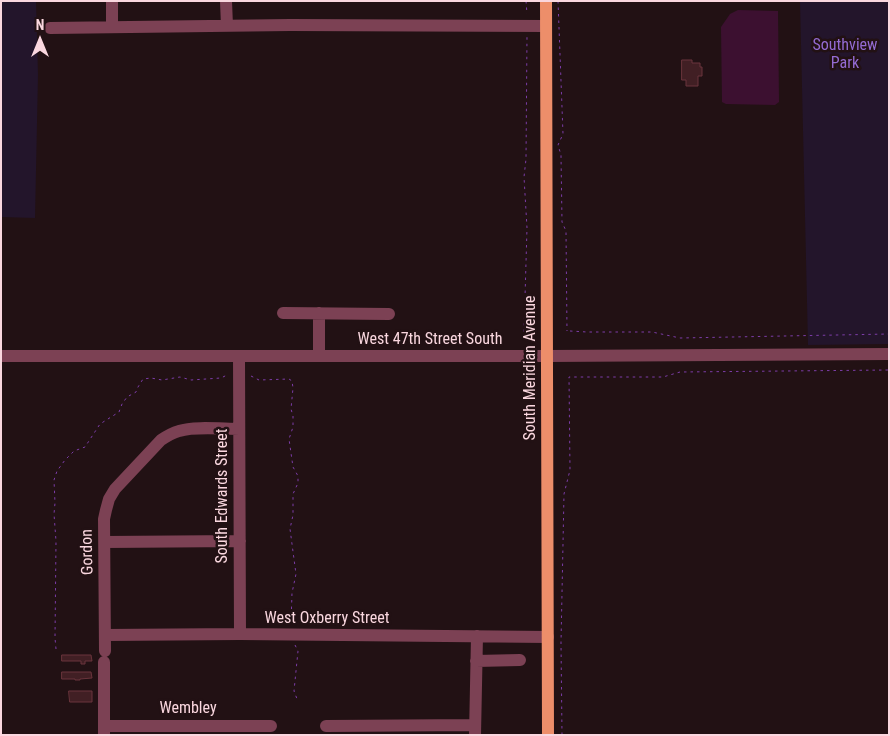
<!DOCTYPE html>
<style>
body{margin:0}
#map{position:relative;width:890px;height:736px;overflow:hidden;background:#221114;font-family:"Roboto Condensed",sans-serif}
canvas{display:block}
.frame{position:absolute;inset:0;border:2px solid #fad7df;pointer-events:none}
.north{position:absolute;left:15px;top:15px;width:50px;height:50px;-webkit-text-stroke:4px #221114;paint-order:stroke;rotate:0deg;font-size:14px;font-weight:700;line-height:20px;text-align:center;color:#fad7df}
.north::after{content:'';display:block;margin:auto;width:18px;height:22px;background:#fad7df;clip-path:polygon(50% 0,100% 100%,50% 72%,0 100%)}
</style>
<div id="map">
<canvas width="890" height="736"></canvas>
<div class="frame"></div>
<div class="north">N</div>
</div>
<script>
const g = document.querySelector('canvas').getContext('2d');
g.lineJoin = 'round';
function fill(path, color) { g.fillStyle = color; g.fill(path, 'evenodd'); }
function trace(path, color, width, dash) { g.strokeStyle = color; g.lineWidth = width; g.lineCap = dash ? 'butt' : 'round'; g.setLineDash(dash || []); g.stroke(path); }
function label(font, color, halo, rows, align = 'center') {
  g.font = font + ' "Roboto Condensed",sans-serif'; g.lineWidth = 5; g.setLineDash([]); g.textBaseline = 'middle'; g.strokeStyle = halo; g.fillStyle = color; for (const [text, x, y, turn = 0] of rows) {
    g.save(); g.translate(x, y); g.rotate((+turn || 0) * Math.PI / 180); g.textAlign = isNaN(turn) ? turn : align; if (halo) g.strokeText(text, 0, 0); g.fillText(text, 0, 0); g.restore();
  }
}
fill(new Path2D(`
 M1,1H36L38,75L35,218L1,217Z
 M800,1H889V344L808,345Z`), '#23152b');
fill(new Path2D(`
 M738,10L778,11L779,102L775,105L726,104L722,102L721,27L730,14Z`), '#3c1030');
const building = new Path2D(`
 M682,60H692V63H700V67H702V76H698V86H686V80H682Z
 M62,655H91L92,661H85V664H81V661H62Z
 M62,672H91L92,678L80,679V680H75V679H62Z
 M69,691H92V702H70Z`);
fill(building, '#411f24');
trace(building, '#6a343c', 1);
trace(new Path2D(`
 M526,1L527,14
 M558,1L563,134L558,145L561,155L562,222L566,231L567,331
 M570,331L587,332H652L680,338L889,334
 M524,332L527,228L524,177L526,159L527,36
 M251,376L259,380L289,379L292,381L293,388L291,409L293,416V427L289,439L293,467L298,476V483L293,494V515L290,529L296,574L292,593L291,624
 M295,645L298,651L294,691L297,699
 M56,649L55,638L56,541L54,514L55,503L54,480L57,471L65,460L74,451L85,447L100,424L119,412L122,404L127,397L136,392L138,387L143,379L151,378L162,380L180,377L191,380L221,378L227,375
 M562,735L561,643L564,494L570,470L569,377H663L680,372L889,370`), '#7c3da8', 1, [2.5, 4]);
trace(new Path2D(`
 M226,1L227,26
 M112,27V1
 M50,28L290,25L546,26
 M283,313L389,314
 M319,313V356
 M1,356H548L889,354
 M239,357L240,634
 M105,542L240,541
 M105,635L240,634L548,637
 M105,651L104,519L106,510L109,499L115,489L161,440C167,436 172,433 179,431C194,426 223,429 239,429
 M476,661L520,660
 M104,726H271
 M326,726L475,725
 M104,735V662
 M475,735L477,636`), '#7c4154', 12);
trace(new Path2D(`
 M546,1L548,735`), '#ed8e6a', 12);
label('16px', '#946bd2', '#221114', [
 ["Southview",845,46],
 ["Park",845,64]
]);
label('16px', '#fad7df', '#221114', [
 ["West 47th Street South",430,340],
 ["South Meridian Avenue",531,368,-90],
 ["South Edwards Street",223,496,-90],
 ["Gordon",88,552,-91],
 ["West Oxberry Street",327,619],
 ["Wembley",188,709]
]);
</script>
